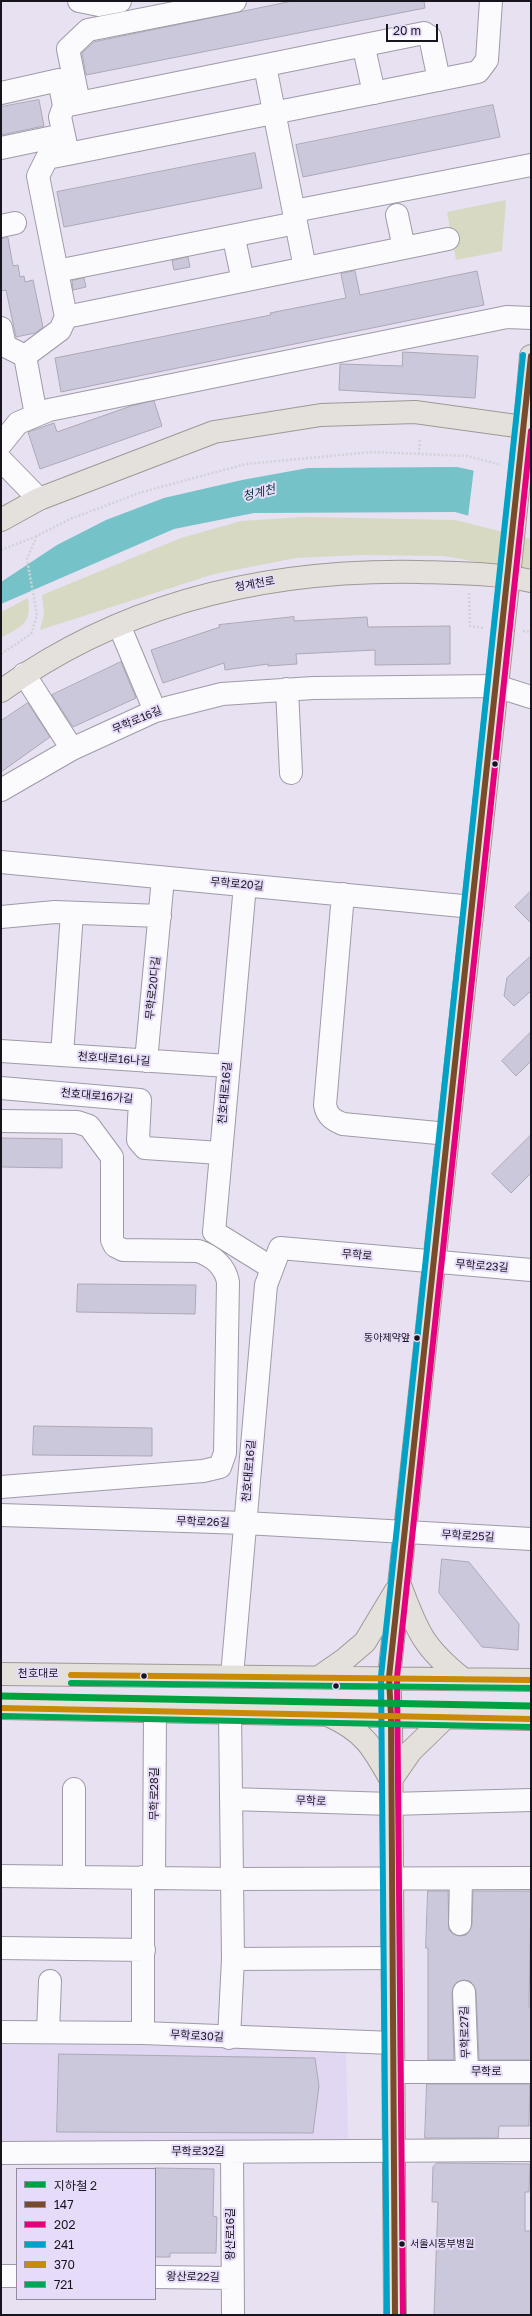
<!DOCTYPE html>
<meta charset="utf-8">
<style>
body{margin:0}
#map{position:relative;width:532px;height:2316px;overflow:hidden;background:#e7e1f2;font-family:"Golos Text","Noto Sans KR",sans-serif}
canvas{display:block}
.frame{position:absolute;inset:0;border:2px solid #18141e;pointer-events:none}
.legend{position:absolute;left:16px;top:2168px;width:140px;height:132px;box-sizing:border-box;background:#e6dbf8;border:1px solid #948ba1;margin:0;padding:5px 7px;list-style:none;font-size:12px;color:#18141e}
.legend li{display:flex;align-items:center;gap:8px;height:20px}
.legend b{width:20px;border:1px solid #948ba1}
.scale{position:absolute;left:386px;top:24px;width:52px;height:18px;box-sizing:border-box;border:2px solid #18141e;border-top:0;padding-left:5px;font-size:12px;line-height:14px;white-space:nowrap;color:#18141e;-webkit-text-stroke:3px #e6dbf8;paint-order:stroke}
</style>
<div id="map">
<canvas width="532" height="2316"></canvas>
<div class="frame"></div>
<ul class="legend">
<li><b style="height:5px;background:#00a23f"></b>지하철 2</li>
<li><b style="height:5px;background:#7a4b2a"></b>147</li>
<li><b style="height:5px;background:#e5007d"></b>202</li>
<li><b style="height:5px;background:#01a2c5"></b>241</li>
<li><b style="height:5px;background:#ca8906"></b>370</li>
<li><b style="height:5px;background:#00a651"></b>721</li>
</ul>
<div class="scale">20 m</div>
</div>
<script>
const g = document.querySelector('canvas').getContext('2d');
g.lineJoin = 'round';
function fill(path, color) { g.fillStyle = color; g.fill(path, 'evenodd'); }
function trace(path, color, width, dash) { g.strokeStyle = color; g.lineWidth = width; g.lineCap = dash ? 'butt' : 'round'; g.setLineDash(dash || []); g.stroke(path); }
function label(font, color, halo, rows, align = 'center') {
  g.font = font + ' "Golos Text","Noto Sans KR",sans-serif'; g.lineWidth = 4; g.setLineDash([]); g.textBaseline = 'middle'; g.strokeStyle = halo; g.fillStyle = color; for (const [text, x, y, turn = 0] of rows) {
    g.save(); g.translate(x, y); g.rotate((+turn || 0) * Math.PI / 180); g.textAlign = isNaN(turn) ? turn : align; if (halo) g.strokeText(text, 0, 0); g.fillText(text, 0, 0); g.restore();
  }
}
fill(new Path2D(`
 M1,2042L346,2050L348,2141L1,2144Z`), '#e1d7f3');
fill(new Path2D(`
 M506,200L502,251L456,260L447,212Z
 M304,517L455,520L531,539V572L444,556L361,555L296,558L214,574L40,630L44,614L42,595L181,538L241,521Z
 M28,598C32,625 21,626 1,638V612Z`), '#d7d9c3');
fill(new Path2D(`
 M457,467L531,483V533L455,512L254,513L174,529L1,604V582L57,545L106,520L164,498L242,480L308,468Z`), '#75c2c9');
fill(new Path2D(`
 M474,468L531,481V535L468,517Z`), '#e7e1f2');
const building = new Path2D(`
 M293,1H424L425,8L86,75L82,53L94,42Z
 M39,100L44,126L1,135V107Z
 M493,105L500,137L303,177L296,145Z
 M255,153L262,188L64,227L57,192Z
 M8,238L13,266L18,265L20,277L24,276L25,282L33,280L43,327L35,333L16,337L6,290L1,291V239Z
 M188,257L190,267L174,270L172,261Z
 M355,271L360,295L477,271L484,305L61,392L55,358L271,315L270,313L346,298L341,274Z
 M84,278L86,287L73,290L72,281Z
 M403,352L478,356L475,398L339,390L340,364L402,366Z
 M154,401L162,426L40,469L28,432L54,423L57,432L131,406Z
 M294,617V621L367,617L368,627L450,626V664L375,665V650L296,654L297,664L268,666V664L225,670L224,663L163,683L151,650L220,627L219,625Z
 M121,662L136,698L73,727L52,695Z
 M28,703L50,737L1,772V721Z
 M531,891V923L515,907Z
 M531,956V991L514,1006L504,996L507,978Z
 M531,1032V1061L516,1076L502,1061Z
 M531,1135V1173L511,1193L492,1174Z
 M1,1138L62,1139V1168L1,1167Z
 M78,1284L196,1285L195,1314L77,1312Z
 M34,1426L152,1428V1456L33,1455Z
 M442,1559L469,1562L519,1624L518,1650L482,1647L439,1593Z
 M428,1891H448L449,1930L453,1934L460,1936L466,1935L472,1925L473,1891H531L529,2007H531V2060H479L476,1991L470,1981L464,1980L457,1982L452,1992L454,2060H428V1948H426Z
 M59,2054L315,2058L319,2086L313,2133L57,2132Z
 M427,2084H530L529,2126H499L498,2138H425Z
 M437,2163L530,2164L529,2192H525V2231H531V2315H434L438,2202H432L433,2167Z
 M155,2168L214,2169L213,2216L217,2217L216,2253H170V2257H155Z`);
fill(building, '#ccc8dc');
trace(building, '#aca8b6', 1);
const minor = new Path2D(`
 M79,1L99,5L120,1
 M366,57L374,93
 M265,66L305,268
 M1,93L59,80L64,106L424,33L430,37L439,80
 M79,103L68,49L88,30L235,1
 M1,148L63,135
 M68,154L478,72L487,60L491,1
 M294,211L531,165
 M397,215L404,248
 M1,226L15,223
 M236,248L243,281
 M57,271L296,223
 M66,317L448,239
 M1,328L5,346L25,356L36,415
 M25,356L60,330L66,317L38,176L47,158L68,154L60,117L64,106
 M1,444L18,423L49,410L507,317L531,318
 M1,460L39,499
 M119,625L155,711
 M24,674L72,749
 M287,689L291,773
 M1,790L72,749L155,711L222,694L313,688L496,686L531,697
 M1,862L473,907
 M245,885L214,1232L272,1268
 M343,894L325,1105C327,1116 333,1120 343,1124L448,1134
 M1,917L55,912L160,916
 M1,1051L228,1066
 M62,1055L72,913
 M146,1061L163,878
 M1,1088L140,1100L138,1140L145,1148L220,1153
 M1,1121L77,1122L89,1126L112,1157V1240L115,1246L123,1250L198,1251C213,1256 225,1266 228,1282L225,1453L220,1467L203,1471L1,1487
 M1,1515L245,1523L531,1539
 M232,1676L266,1285L280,1248L531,1270
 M231,1799L391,1804L531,1800
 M1,1876L232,1879L531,1878
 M74,1876V1789
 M154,1877L155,1711
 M460,1924L461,1879
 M1,1948L144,1950
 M233,1959L392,1958
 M464,1992L467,2072
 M1,2032L143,2033L393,2043
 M48,2032L50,1981
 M143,2033V1877
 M229,2038L233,1959L230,1713
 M394,2072H531
 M232,2152L233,2315
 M1,2153L531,2150
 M1,2276H17
 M155,2277L231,2278`);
const major = new Path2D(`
 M524,440L531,356
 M1,520L39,499L214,432L321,415L415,412L531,428
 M1,691C124,602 270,569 420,572C457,573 495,573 531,581
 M401,1588C418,1633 424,1648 463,1679
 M1,1674L531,1680
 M319,1677L345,1659L365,1642L395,1592
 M1,1708L531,1719
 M330,1716C365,1732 373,1748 391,1780L411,1751L446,1717
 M395,2315L391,1716L389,1677L511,557`);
trace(minor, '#9f9aa7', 24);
trace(major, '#9f9895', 24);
trace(new Path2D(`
 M419,454L420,440
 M1,550L37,536
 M469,593L470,626L484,628
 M523,631L531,632
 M1,654L31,634L37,615L27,559L37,536L70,519L142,492L246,464L372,452L467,456L501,465`), '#d3d2d6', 2.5, [2, 2]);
trace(minor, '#fbfafd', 22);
trace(major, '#e4e1dd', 22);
const majorBridge = new Path2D(`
 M511,557L522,451`);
trace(majorBridge, '#9f9895', 24, []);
trace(majorBridge, '#e4e1dd', 22);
trace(new Path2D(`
 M395,2315L391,1716L389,1677L531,356`), '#7a4b2a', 6);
trace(new Path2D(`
 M403,2315L397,1677L531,431`), '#e5007d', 6);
trace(new Path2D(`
 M387,2315L381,1676L523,355`), '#01a2c5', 6);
trace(new Path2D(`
 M71,1675L531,1680
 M1,1708L531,1719`), '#ca8906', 6);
trace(new Path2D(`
 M71,1683L531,1688
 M1,1716L531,1727`), '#00a651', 6);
trace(new Path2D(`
 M1,1696L531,1706`), '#00a23f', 7);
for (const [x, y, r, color] of [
 [495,764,3.5,"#18141e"],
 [417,1338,3.5,"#18141e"],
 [144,1676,3.5,"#18141e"],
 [336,1686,3.5,"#18141e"],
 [402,2244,3.5,"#18141e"]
]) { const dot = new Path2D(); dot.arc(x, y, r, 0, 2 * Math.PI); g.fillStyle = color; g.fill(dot); trace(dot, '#e6dbf8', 1.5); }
label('10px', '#18141e', '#e6dbf8', [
 ["동아제약앞",410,1338],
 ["서울시동부병원",410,2244,"left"]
], 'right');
label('11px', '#18141e', '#e6dbf8', [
 ["청계천로",255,584,-10],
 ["무학로16길",137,720,-23],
 ["무학로20길",237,884,5],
 ["무학로20다길",153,988,-84],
 ["천호대로16나길",114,1059,4],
 ["천호대로16길",225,1093,-85],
 ["천호대로16가길",97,1096,5],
 ["무학로",357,1255,5],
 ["무학로23길",482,1266,4],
 ["천호대로16길",249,1471,-85],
 ["무학로26길",203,1522,2],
 ["무학로25길",468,1536,3],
 ["천호대로",38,1674],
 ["무학로28길",155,1794,-90],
 ["무학로",311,1801,2],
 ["무학로27길",465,2032,-92],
 ["무학로30길",197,2036,3],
 ["무학로",486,2072],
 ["무학로32길",198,2152],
 ["왕산로16길",231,2234,-90],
 ["왕산로22길",193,2277,1]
]);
label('italic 12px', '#063c3d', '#e6dbf8', [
 ["청계천",259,493,-14]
]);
</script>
